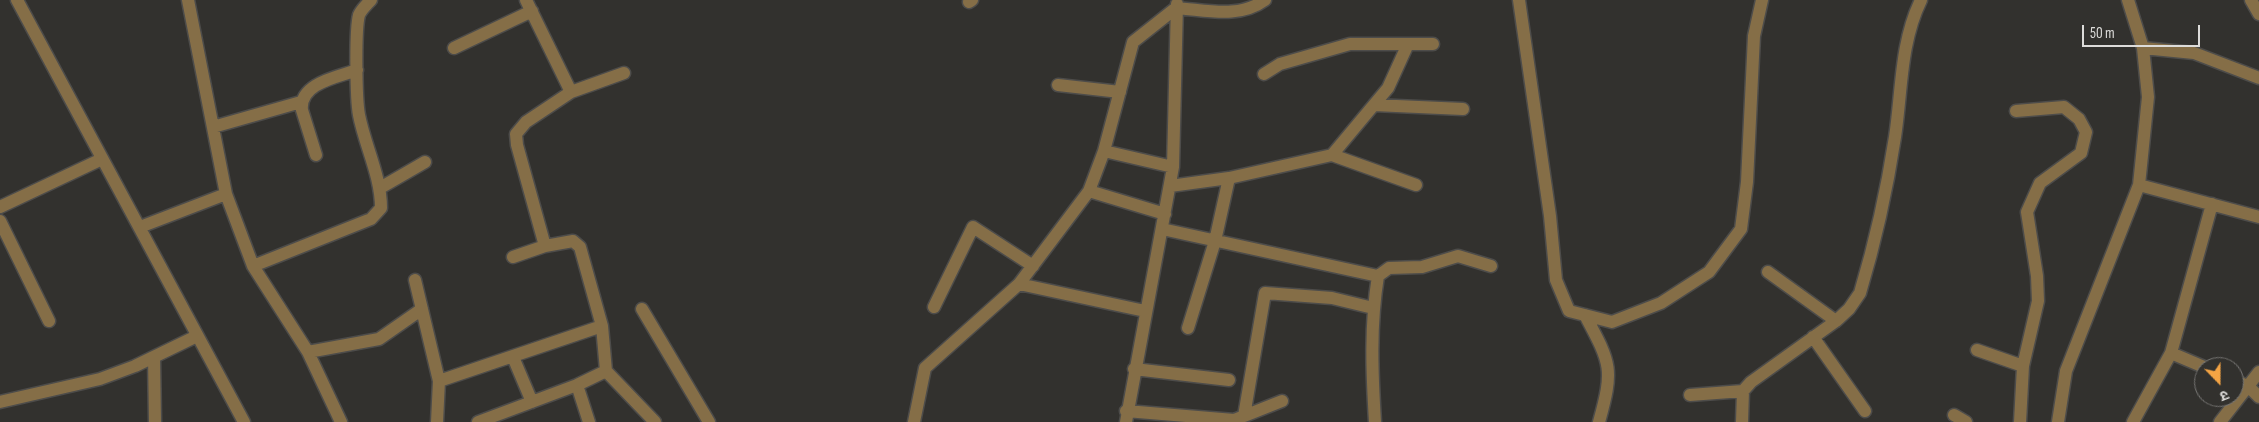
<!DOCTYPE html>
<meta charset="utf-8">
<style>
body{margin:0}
#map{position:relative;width:2259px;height:422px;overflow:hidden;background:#32312e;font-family:"Sofia Sans Condensed","Noto Sans Devanagari",sans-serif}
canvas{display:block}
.north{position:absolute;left:2194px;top:357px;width:50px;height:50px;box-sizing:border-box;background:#32312e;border:1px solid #767573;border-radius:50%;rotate:158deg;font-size:14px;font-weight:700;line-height:20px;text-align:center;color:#dddcda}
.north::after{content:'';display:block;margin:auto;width:18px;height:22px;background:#f4a444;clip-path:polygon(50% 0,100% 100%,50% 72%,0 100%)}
.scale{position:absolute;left:2082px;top:25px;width:118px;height:22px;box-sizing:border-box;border:2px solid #dddcda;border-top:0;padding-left:6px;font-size:15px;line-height:18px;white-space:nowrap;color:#dddcda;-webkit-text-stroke:4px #32312e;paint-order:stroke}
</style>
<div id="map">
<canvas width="2259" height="422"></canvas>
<div class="north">उ</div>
<div class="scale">50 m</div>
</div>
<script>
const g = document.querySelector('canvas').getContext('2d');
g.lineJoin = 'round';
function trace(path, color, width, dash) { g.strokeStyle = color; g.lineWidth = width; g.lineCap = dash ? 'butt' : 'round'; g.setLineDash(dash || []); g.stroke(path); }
const minor = new Path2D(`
 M17,0L244,422
 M188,0L226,194L253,266L308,352L341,422
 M526,0L571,92L526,122L516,134L517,145L545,246
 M1519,0L1550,216L1556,280L1569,311L1612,322L1661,303L1709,272L1741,229L1747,182L1754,36L1762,0
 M2128,0L2143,48L2148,97L2139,185L2259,217
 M2251,0L2259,14
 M969,2L972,0
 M454,48L532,11
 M2143,48L2194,53L2259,78
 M1264,74L1280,64L1350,44H1433
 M1058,85L1120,92
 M571,92L624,73
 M1374,105L1463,109
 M2016,111L2064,107L2079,119L2086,132L2081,153L2040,183L2027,212L2037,276L2038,301L2023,366L2020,422
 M213,127L301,102
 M1104,151L1173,167
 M316,155L302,110C299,83 338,77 357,70
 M1332,155L1416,185
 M1170,186L1229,178L1332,155L1388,88L1408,44
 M380,188L425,162
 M1089,191L1165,214
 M0,207L102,159
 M0,221L49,321
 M140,227L226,194
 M1162,229L1378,276C1370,325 1372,373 1375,422
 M253,266L371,219L381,208C381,176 365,146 359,115C356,99 355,30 359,15C361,10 367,4 371,0
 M1768,272L1836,321
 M1378,276L1389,268L1422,267L1458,256L1491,266
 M415,280L439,381L437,422
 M1019,284L1145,311
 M934,307L973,227L1033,266
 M642,309L709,422
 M1585,315C1611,364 1614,368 1599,422
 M602,326L606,371L655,422
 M1188,328L1215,241L1229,178
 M1813,337L1865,411
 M1977,350L2023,366
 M308,352L379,339L422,309
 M2171,353L2204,367
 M154,357L155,422
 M513,357L532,402
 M1134,369L1229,380
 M2234,380L2249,387L2259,397
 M439,381L602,326L580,247L573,241L545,246L513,257
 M577,385L589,422
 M1690,395L1743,391L1751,382L1836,321L1849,309L1860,293C1875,243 1887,189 1895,137C1902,91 1900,43 1921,0
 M0,402L100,379L135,366L197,336
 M1126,411L1234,420L1282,401
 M1954,415L1966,422
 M1244,416L1265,293L1332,298L1373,308
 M478,422L577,385L606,371
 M914,422L925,368L1019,284L1089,191L1104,151L1133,42L1176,8C1207,10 1239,19 1265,0
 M1126,422L1173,167L1177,4
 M1742,422L1743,391
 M2058,422L2066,371L2139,185
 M2133,422L2171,353L2212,204
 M2220,422L2259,372`);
trace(minor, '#4d4c4a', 15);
trace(minor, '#856e47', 12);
</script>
